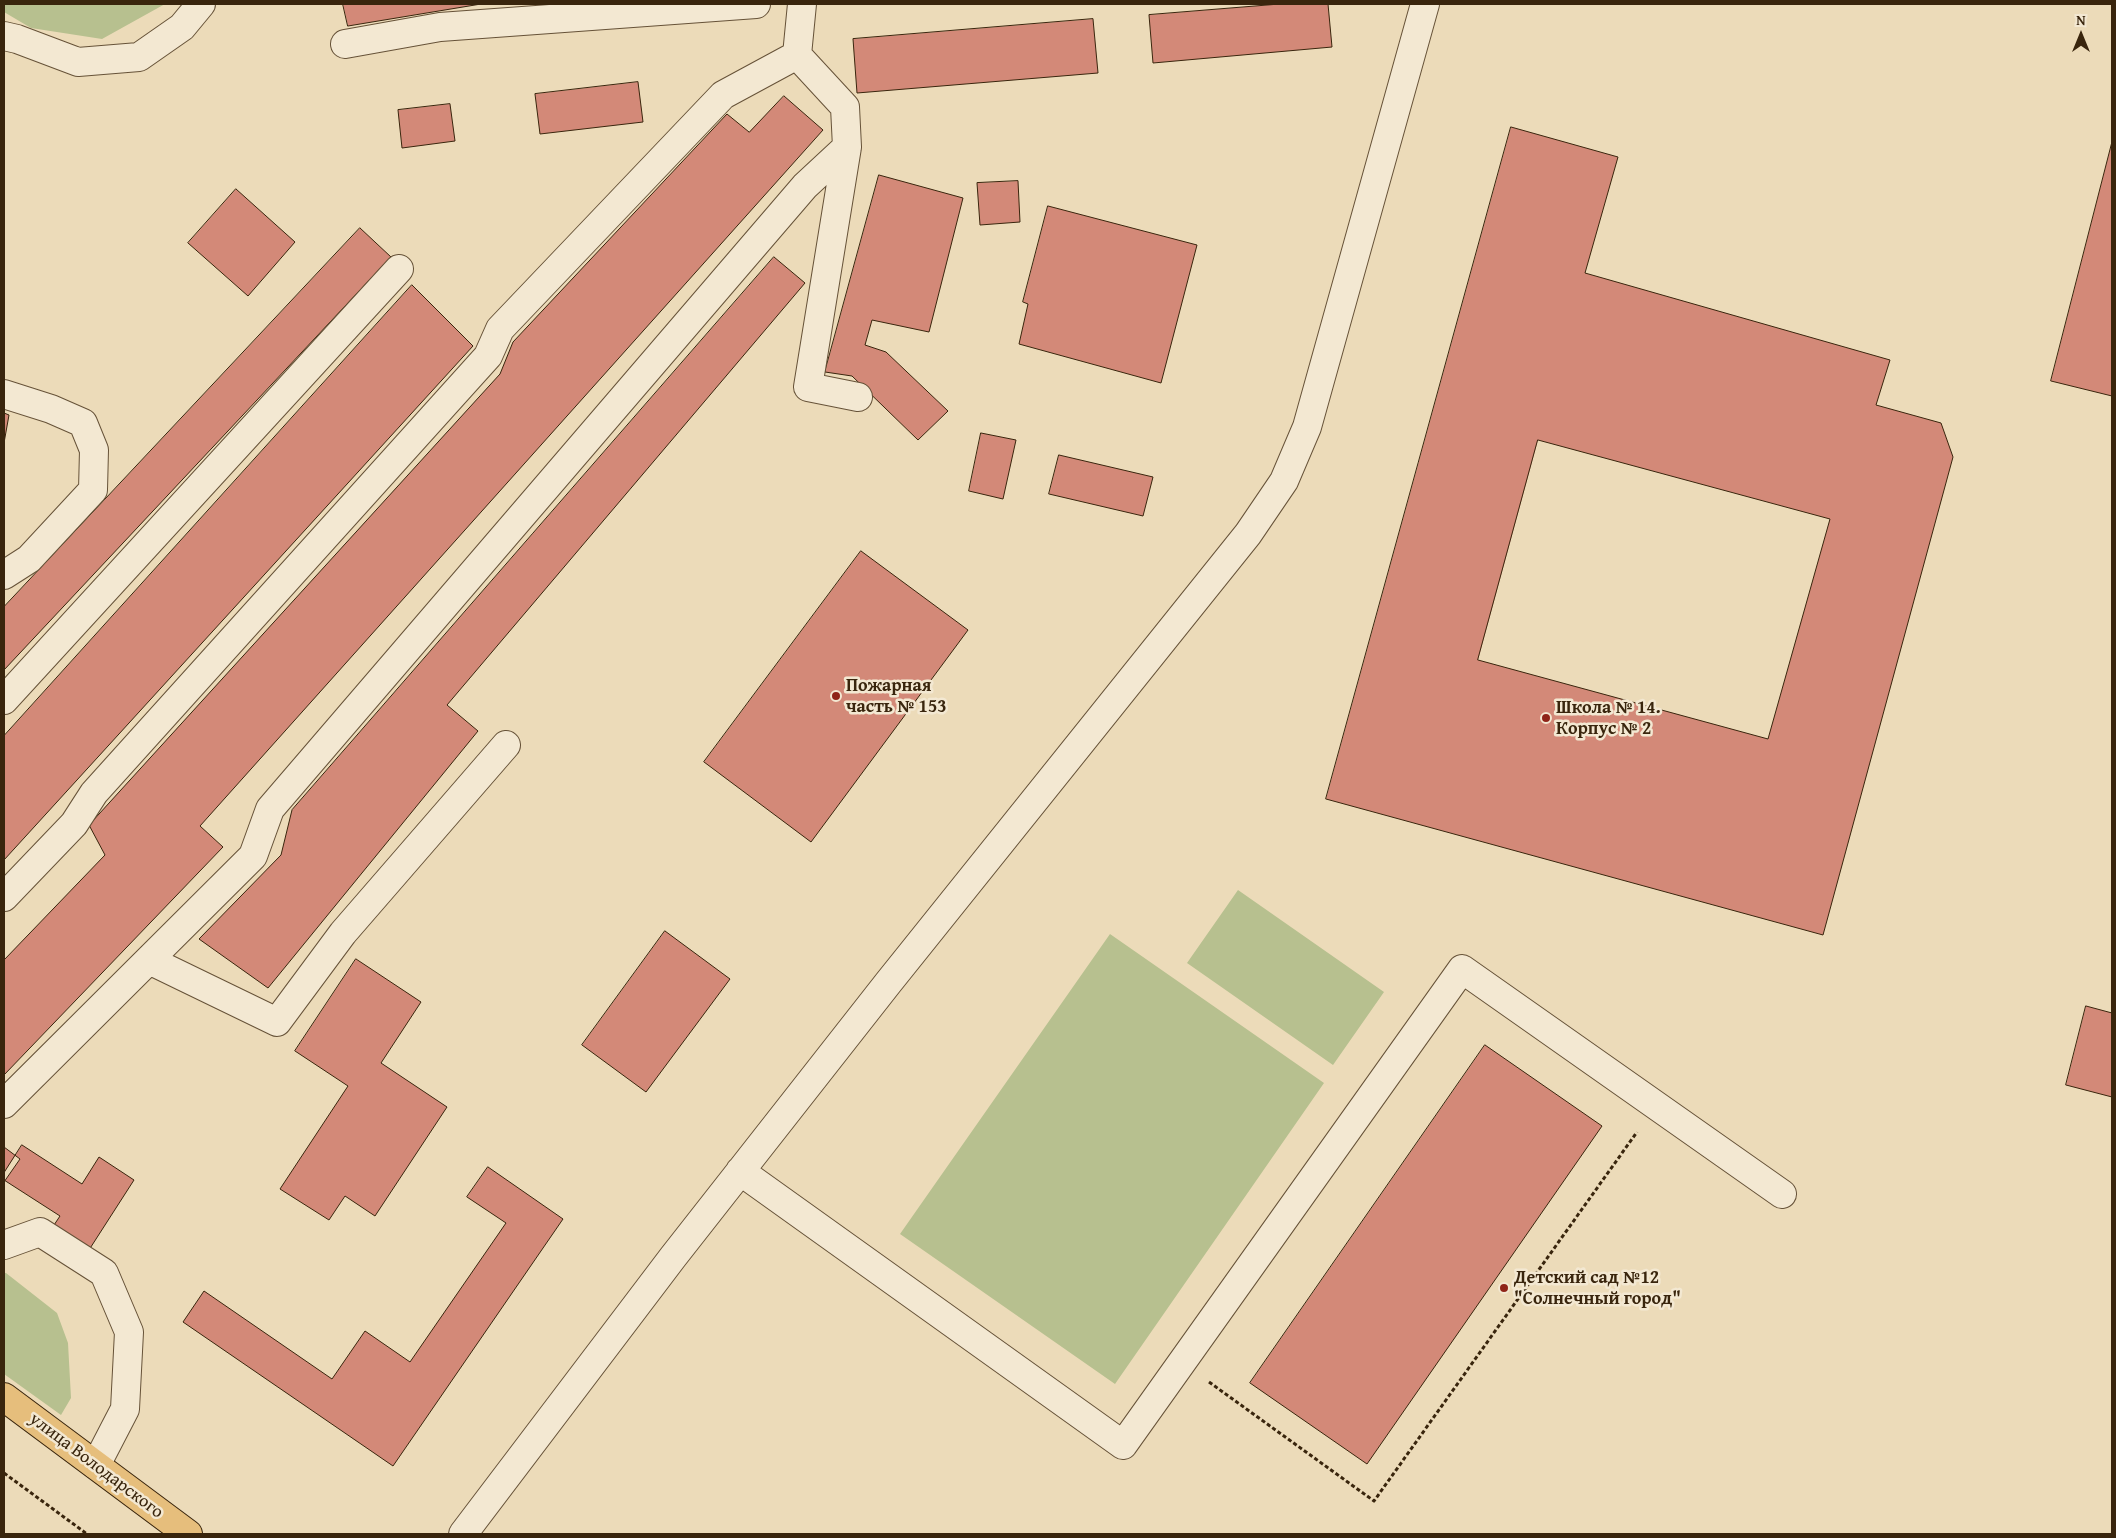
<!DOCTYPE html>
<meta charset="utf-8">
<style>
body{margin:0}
#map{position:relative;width:2116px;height:1538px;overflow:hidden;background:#ecdbb9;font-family:"Gentium Book Plus",serif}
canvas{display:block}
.frame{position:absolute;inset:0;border:5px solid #39250d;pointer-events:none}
.north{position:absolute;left:2056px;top:10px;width:50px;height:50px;-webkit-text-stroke:4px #f3e8d2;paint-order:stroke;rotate:0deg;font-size:14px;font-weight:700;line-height:20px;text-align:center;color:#39250d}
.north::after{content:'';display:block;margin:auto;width:18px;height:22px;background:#39250d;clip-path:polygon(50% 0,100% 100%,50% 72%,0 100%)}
</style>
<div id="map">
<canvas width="2116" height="1538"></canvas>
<div class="frame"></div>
<div class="north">N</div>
</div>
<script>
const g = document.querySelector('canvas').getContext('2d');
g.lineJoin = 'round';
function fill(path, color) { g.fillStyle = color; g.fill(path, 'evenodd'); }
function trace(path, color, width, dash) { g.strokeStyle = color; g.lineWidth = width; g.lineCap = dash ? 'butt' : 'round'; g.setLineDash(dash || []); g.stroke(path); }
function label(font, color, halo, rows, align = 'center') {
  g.font = font + ' "Gentium Book Plus",serif'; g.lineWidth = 5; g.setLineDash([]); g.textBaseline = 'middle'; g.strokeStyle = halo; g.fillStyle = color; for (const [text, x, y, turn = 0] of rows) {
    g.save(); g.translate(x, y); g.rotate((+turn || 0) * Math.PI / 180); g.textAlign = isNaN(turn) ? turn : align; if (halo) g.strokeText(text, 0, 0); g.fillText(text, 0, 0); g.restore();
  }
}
fill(new Path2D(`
 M4,4H165L102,39L31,28L4,12Z
 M1238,890L1384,992L1333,1065L1187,963Z
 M1110,934L1324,1083L1115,1384L900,1234Z
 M4,1273H6L57,1313L68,1343L71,1398L61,1415L4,1374Z`), '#b7c08f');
const building = new Path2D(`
 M343,4H481L348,26Z
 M1280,4H1328L1332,47L1153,63L1149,15Z
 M1093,19L1098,73L857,93L853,39Z
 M638,82L643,122L540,134L535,94Z
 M784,96L823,130L200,826L223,847L4,1075V960L105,855L89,825L500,374L513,342L727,114L749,132Z
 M450,104L455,141L402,148L398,110Z
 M1511,127L1618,157L1585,273L1890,360L1876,405L1941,423L1953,457L1823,935L1326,799ZM1538,440L1830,519L1768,739L1478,660Z
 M2112,142V396L2051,381Z
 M879,175L963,198L929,332L872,320L865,345L886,352L948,411L918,440L852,376L825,372Z
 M1018,181L1020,222L980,225L977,183Z
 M236,189L295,242L248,296L188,243Z
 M1048,206L1197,245L1161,383L1019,344L1028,304L1023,302Z
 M360,228L391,257L4,670V607Z
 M774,257L805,283L447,705L478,731L268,988L199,939L281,855L292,810Z
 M412,285L473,346L4,860V736Z
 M4,413L9,415L4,443Z
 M981,433L1016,440L1003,499L969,491Z
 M1059,455L1153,477L1143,516L1049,494Z
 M861,551L968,630L811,842L704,762Z
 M665,931L730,979L646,1092L582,1045Z
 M356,959L421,1002L381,1063L447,1107L375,1216L345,1196L329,1220L280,1189L348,1086L295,1051Z
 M2086,1006L2112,1013V1097L2066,1085Z
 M1485,1045L1602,1126L1367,1464L1250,1383Z
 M22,1145L82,1184L99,1157L134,1180L78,1267L42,1243L60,1216L4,1180V1173Z
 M4,1147L20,1159L4,1182Z
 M488,1167L563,1219L393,1466L183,1322L204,1291L332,1379L365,1331L410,1362L506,1223L467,1197Z`);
fill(building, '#d38978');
trace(building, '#39250d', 1);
const minor = new Path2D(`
 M4,36L17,39L78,62L139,57L182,27L201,4
 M345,44L440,27L756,4
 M847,147L808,387L858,397
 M4,394L51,409L83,423L94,450L93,490L29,559L4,575
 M4,700L399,269
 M4,897L74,824L94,793L488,356L500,329L723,95L797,55L802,4
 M149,960L277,1022L343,933L506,745
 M4,1104L253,856L270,809L805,186L847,147L845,107L797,55
 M740,1171L1123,1445L1462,969L1782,1194
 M4,1245L40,1232L104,1273L129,1332L125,1409L96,1465
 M463,1534L673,1257L888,983L1248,534L1284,481L1307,427L1425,4`);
const major = new Path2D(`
 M4,1397L188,1534`);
trace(minor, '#665238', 30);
trace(major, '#39250d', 30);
trace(new Path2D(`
 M1209,1382L1374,1501L1637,1132
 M4,1473L87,1534`), '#39250d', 3, [4, 2.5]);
trace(minor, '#f3e8d2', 28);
trace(major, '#e6be7c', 28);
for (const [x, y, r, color] of [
 [836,696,5,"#8f2418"],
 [1546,718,5,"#8f2418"],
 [1504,1288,5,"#8f2418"]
]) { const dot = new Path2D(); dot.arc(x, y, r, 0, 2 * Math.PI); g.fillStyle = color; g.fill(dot); trace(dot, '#f3e8d2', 2); }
label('bold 18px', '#39250d', '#f3e8d2', [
 ["Пожарная",846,686],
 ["часть № 153",846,707],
 ["Школа № 14.",1556,708],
 ["Корпус № 2",1556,729],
 ["Детский сад №12",1514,1278],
 ["\"Солнечный город\"",1514,1299]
], 'left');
label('18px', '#39250d', '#f3e8d2', [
 ["улица Володарского",96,1466,37]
]);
</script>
